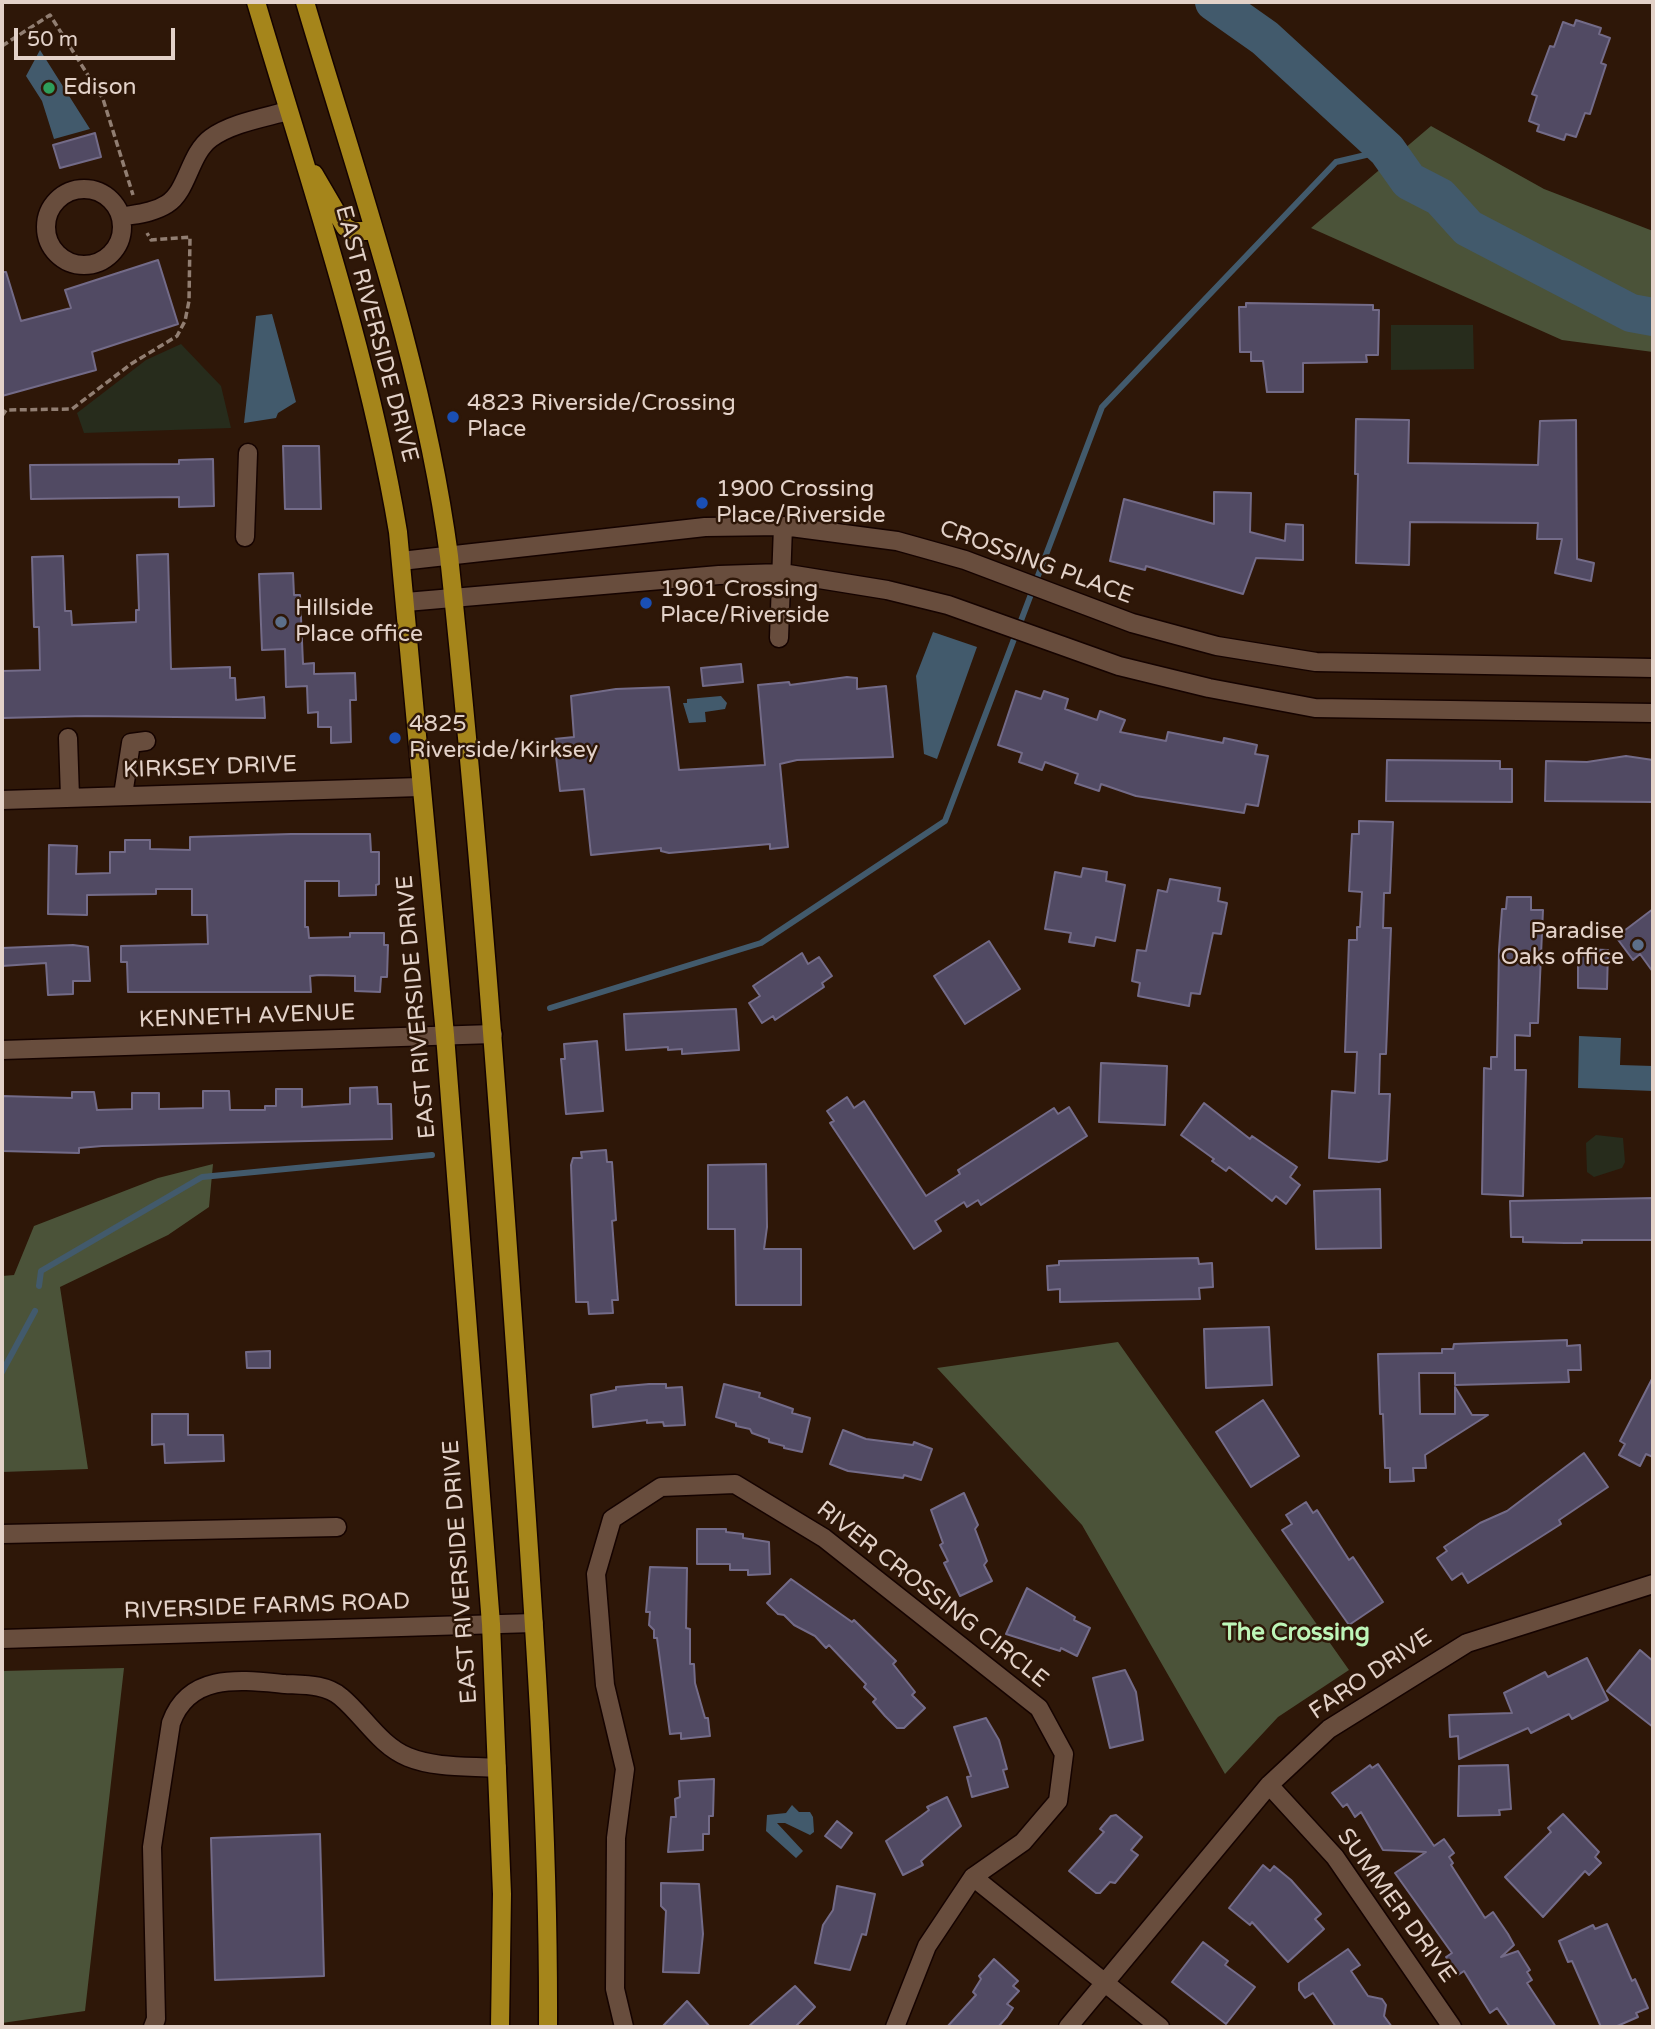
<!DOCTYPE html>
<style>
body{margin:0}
#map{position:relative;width:1655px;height:2029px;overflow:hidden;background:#2e1708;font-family:"Varela Round",sans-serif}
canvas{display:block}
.frame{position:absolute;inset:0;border:4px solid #e3d2c9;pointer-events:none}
.scale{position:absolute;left:14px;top:28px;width:161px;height:32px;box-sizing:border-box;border:4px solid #e3d2c9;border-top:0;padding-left:9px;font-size:21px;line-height:24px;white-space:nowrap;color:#e3d2c9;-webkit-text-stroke:5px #2e1708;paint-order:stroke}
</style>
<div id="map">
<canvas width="1655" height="2029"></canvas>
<div class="frame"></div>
<div class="scale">50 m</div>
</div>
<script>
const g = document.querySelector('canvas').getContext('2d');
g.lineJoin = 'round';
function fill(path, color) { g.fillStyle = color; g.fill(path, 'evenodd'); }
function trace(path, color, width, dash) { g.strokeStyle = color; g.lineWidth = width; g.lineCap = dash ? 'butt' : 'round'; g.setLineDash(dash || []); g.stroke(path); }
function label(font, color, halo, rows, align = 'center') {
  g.font = font + ' "Varela Round",sans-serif'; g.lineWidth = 5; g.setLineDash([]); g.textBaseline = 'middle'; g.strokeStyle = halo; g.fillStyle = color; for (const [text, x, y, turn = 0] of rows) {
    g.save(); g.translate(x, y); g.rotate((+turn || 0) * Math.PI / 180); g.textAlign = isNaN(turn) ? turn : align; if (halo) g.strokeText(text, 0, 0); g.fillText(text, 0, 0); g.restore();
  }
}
fill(new Path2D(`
 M1391,325H1473L1474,369L1391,370Z
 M181,344L221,386L231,428L84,433L77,413L146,360Z
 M1596,1135L1623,1138L1625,1162L1622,1168L1594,1177L1587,1172L1586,1143Z`), '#272c1c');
fill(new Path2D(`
 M1431,126L1544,189L1653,231V352L1562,340L1311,228Z
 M213,1164L209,1207L168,1235L60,1287L88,1469L2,1472V1276L14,1275L34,1226L158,1178Z
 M1118,1342L1349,1670L1278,1717L1225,1774L1082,1525L937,1368Z
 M124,1668L85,2011L2,2023V1671Z`), '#4b5339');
fill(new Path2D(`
 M40,50L90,129L54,139L42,101L26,76Z
 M272,314L296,402L278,413L276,418L244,423L256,316Z
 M933,632L977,647L937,759L924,754L916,676Z
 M721,696L727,703L725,709L705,712L706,722L689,723L683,703H687V699Z
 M1579,1036L1621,1038L1620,1065L1653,1066V1091L1578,1088Z
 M792,1805L799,1812H810L813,1817L814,1832L810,1835L785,1823H777L803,1851L796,1858L766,1831L767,1815L786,1813Z`), '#425a6c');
trace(new Path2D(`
 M550,1008L761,943L945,821L1102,407L1336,162L1387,150
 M39,1286L41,1271L202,1177L432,1155
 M2,1372L35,1311`), '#425a6c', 6);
trace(new Path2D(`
 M1214,2L1265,38L1387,150L1409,181L1440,197L1468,228L1631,313L1653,317`), '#425a6c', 38);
const building = new Path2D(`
 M1576,20L1601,28L1599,34L1610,38L1601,63L1606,65L1590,114L1585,113L1576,137L1566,134L1564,140L1537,131L1539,125L1529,121L1537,96L1532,94L1550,46L1554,47L1563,22L1574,26Z
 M95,133L101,157L60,168L53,145Z
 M158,260L178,324L92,352L96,370L2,396V272H6L21,321L71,308L65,290Z
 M1246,303L1373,305V310H1379L1378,355H1366L1367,362L1303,363V392H1267L1263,361H1251V352H1240L1239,307H1246Z
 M1356,419L1409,420L1408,463L1538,465L1540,421L1576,420L1577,559L1594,563L1591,581L1555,573L1562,539H1537L1538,523L1410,522L1409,565L1356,563L1358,474H1355Z
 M283,446H319L321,509H285Z
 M213,459L214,506L179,507V497L31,499L30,465L179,464V460Z
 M1214,492L1251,493L1250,532L1285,541L1286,524L1303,525V560L1256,558L1243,594L1146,566L1145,570L1110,561L1124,499L1214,524Z
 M168,554L171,669L230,667V678H235L236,700L264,697L265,718L86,716L2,718V671L40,670L39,627H34L32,557L63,556L65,611H71L72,625L136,622V610H139L137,555Z
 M293,573L294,595H300L303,664L314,663V674L355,673L356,700H350L351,742L331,743V727H318V712L308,713L307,686L286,687L285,649L262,650L259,574Z
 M741,664L743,682L703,686L701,668Z
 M847,677L857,678V689L886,686L893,757L797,760L780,764L788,847L770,849V844L669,853L661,851V848L591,855L584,789L560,791L554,739L574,737L571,696L616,689L669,687L679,770L765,765L758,685L789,682L790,685Z
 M1016,691L1041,699L1044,691L1068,699L1065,709L1097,720L1100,711L1125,720L1120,732L1166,741L1168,732L1223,743L1224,738L1257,745L1255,754L1268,756L1258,806L1246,804L1244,813L1136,796L1101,784L1099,791L1075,783L1078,774L1045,762L1042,770L1019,762L1022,753L998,745Z
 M1626,756L1653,760V802L1545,801L1546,761L1587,762Z
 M1387,760L1500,761V769H1512V802L1386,801Z
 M1359,821L1393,822L1390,893H1384L1383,928H1391L1386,1054H1380L1379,1094H1390L1387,1160L1379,1162L1329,1158L1332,1091L1355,1093L1357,1052H1345L1349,940H1357V927H1360L1362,892L1349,891L1352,834H1359Z
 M291,834H370L371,852H379V884L376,885V895L339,896V881H305V927H308L309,938L350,937V933H384V945H388L387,977H381L380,992L355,991V976L319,975L310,976L311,992H128L127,962H121V946L208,944L207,915H192V889H156V894L87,895V915L48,914L49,845L77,846L76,874L110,873V852H125V840H150V849L190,850V837Z
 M1083,868L1107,872L1106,881L1125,885L1115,941L1096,937L1094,946L1069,942L1071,933L1045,929L1055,872L1081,877Z
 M1170,879L1220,888L1218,901L1227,903L1221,934L1213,933L1200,994L1191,993L1189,1006L1138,996L1140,983L1132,981L1137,950L1146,951L1158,890L1167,892Z
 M1507,897H1531V910H1543L1538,1023H1530V1036L1515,1035V1070H1526L1523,1196L1482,1194L1484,1068L1491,1069V1057H1497L1499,950L1502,909H1506Z
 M1653,909V972L1640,954L1633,960L1616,937Z
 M989,941L1020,989L965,1024L934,976Z
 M73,945L88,947L90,981H73V994L48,995L46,963L2,966V948Z
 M1578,949L1608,950L1607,989L1578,988Z
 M802,953L808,964L819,957L832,976L822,983L824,987L775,1020L773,1016L762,1023L749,1003L760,996L753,986Z
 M736,1009L739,1050L682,1054V1049L668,1050V1047L626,1050L624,1014Z
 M597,1041L603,1111L566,1114L561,1059H565L564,1044Z
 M1101,1063L1167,1066L1165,1125L1099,1122Z
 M377,1087L378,1104H391L392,1139L102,1146L79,1148V1153L2,1151V1096L72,1098V1092H94L97,1110L132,1109V1093H159V1109L203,1108V1091H229L230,1110H265V1106H276V1089H302V1107L350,1104V1088Z
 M847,1097L854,1108L864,1101L926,1196L960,1174L958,1170L1054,1108L1058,1114L1069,1107L1087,1136L981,1205L978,1200L967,1207L964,1202L935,1221L941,1231L914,1249L830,1123L834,1121L827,1111Z
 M1204,1103L1250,1139L1252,1136L1297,1167L1290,1177L1300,1185L1286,1204L1276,1196L1272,1201L1229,1167L1226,1171L1212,1161L1214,1159L1181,1135Z
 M606,1150L607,1162H612L616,1220L612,1221L618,1300H612L613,1313L589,1314L588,1302H576L571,1165L573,1158H582L581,1152Z
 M766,1164L767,1227L764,1249H801V1305H736L735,1229H708V1165Z
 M1380,1189L1381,1248L1316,1249L1314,1191Z
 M1653,1198V1240H1582V1243H1565L1523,1242V1237H1511L1510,1201Z
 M1198,1258L1199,1264L1212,1263L1213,1287L1199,1288L1200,1299L1060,1302V1289L1048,1290L1047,1266L1059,1265V1261Z
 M1269,1327L1272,1385L1206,1388L1204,1329Z
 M1567,1340V1346L1580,1345L1581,1370H1568L1569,1382L1455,1385V1373H1419L1420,1414H1455V1387L1472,1415H1488L1425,1455L1426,1468H1413L1414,1481L1390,1482V1468H1385L1383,1414H1380L1378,1354L1442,1353V1349H1453L1454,1344Z
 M270,1351V1368H247L246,1352Z
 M1653,1377V1457L1646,1454L1640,1466L1619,1455L1625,1444L1620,1441Z
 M649,1384H666V1388L682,1387L685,1425L664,1426L663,1422L647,1423V1420L593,1427L591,1395L616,1390V1387Z
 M724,1384L760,1393L759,1397L793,1409L792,1413L810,1418L802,1452L784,1448V1446L769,1442V1439L752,1433L750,1429L736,1426V1423L716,1417Z
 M1263,1400L1299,1456L1251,1487L1216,1432Z
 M152,1414H188V1435H223L224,1461L165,1463L164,1444L152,1445Z
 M843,1430L866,1439L913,1445L914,1442L932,1449L921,1480L904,1475L903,1478L848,1471L830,1464Z
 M1584,1453L1608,1487L1559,1520L1561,1524L1468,1583L1462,1573L1452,1580L1437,1558L1447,1551L1444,1547L1480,1523L1507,1511Z
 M964,1493L978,1525L975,1529L987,1561L984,1565L992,1581L960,1596L944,1563L948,1561L940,1545L943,1543L931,1510Z
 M1306,1502L1313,1513L1317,1510L1349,1560L1353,1557L1383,1602L1349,1625L1282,1530L1292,1524L1286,1515Z
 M697,1529H726V1532L743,1534V1538L769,1542L770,1574L748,1575V1570H730V1564H697Z
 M650,1567L687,1568L686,1628L690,1629V1664H694L695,1683L705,1718H708L710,1736L681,1739V1733L670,1734L657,1638H654V1630L649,1625L650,1612H646Z
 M791,1579L852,1622L854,1620L896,1661L893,1664L915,1692L912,1695L925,1708L904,1728H897L885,1716L873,1702L876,1699L864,1687L866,1684L829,1645L826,1648L815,1636L794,1625L784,1615L778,1614L767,1603Z
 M1027,1588L1075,1617L1074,1620L1090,1628L1077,1656L1061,1648L1060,1651L1006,1634Z
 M1640,1650L1653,1661V1727L1607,1691Z
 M1587,1658L1608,1700L1572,1719L1569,1714L1531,1733L1528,1728L1459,1759L1458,1736L1450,1737L1449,1715L1512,1713L1504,1693L1545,1672L1548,1677Z
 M1125,1670L1136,1692L1143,1740L1110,1748L1093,1678Z
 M986,1718L999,1740L1007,1769L1003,1770L1008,1787L972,1797L967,1777L971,1776L954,1727Z
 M1378,1764L1434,1846L1444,1839L1454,1853L1449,1857L1453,1863L1451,1865L1485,1918L1493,1912L1508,1934L1514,1945L1501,1957L1518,1951L1530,1970L1527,1972L1532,1980L1527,1983L1556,2027H1510L1497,2008L1490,2013L1464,1971L1458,1975L1446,1957L1452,1953L1395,1873L1426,1852L1383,1850L1361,1812L1355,1817L1347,1804L1343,1807L1332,1793L1370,1765L1372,1768Z
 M1508,1765L1511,1809L1499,1810L1500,1815L1458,1816L1459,1766Z
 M714,1779L713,1816H709V1834H703V1850L668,1852L671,1817H676L675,1799L680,1797L679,1781Z
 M947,1797L961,1826L921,1861L923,1865L903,1875L886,1841L921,1816L929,1810L927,1807Z
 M1563,1814L1599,1852L1595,1857L1601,1863L1589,1875L1585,1871L1543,1917L1505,1877L1551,1832L1548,1828Z
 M1116,1815L1142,1837L1131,1850L1138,1855L1115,1883L1110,1882L1100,1893H1096L1069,1871L1104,1832L1100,1829L1111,1816Z
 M837,1821L852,1833L841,1848L825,1836Z
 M320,1834L324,1976L215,1980L211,1838Z
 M1263,1865L1270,1871L1274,1866L1291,1880L1321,1914L1315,1919L1324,1929L1288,1962L1252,1922L1250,1925L1229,1908Z
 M661,1883L699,1884L703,1934L699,1973L663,1972L666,1911L661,1906Z
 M837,1886L875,1894L866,1935L862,1934L850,1970L815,1963L823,1925L833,1910Z
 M1607,1924L1632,1981L1635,1979L1648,2008L1636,2013L1638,2017L1615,2027H1601L1572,1961L1568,1962L1559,1941L1593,1925L1595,1929Z
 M1203,1942L1228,1961L1225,1965L1255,1987L1226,2024L1172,1982Z
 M1348,1949L1360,1965L1351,1971L1368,1996L1382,1999L1386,2005L1384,2016L1392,2027H1336L1313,1993L1305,1998L1299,1990V1983Z
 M994,1959L1018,1981L1013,1986L1019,1991L1007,2004L1013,2008L1007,2017L998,2027H947L976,1995L973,1992L981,1979L979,1976Z
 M795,1986L815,2007L795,2027H748Z
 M687,2001L710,2027H662Z`);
fill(building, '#514a63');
trace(building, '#736b88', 2);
const minor = new Path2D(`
 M46 227a38 38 0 1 1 76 0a38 38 0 1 1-76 0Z
 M121,217C136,214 153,213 167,204C188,191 189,154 211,138C232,123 263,118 288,111
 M245,537L248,453
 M401,561L705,527L783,526L897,541L965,560L1132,623L1217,646L1316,662L1653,668
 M406,602L719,575L782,573L887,590L948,605L1119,666L1209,688L1315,708L1653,713
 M779,638L783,526
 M68,738L70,797
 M123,795L131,743L146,741
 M2,800L420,787
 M2,1050L493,1034
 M2,1534L337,1527
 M2,1639L534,1623
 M1269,1785L1335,1857L1452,2027
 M973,1877L1160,2027
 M153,2027L156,2019L152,1847L171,1723C189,1672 242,1680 285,1684C304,1685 326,1684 341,1697C363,1715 380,1746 408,1757C435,1768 468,1766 497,1768
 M624,2027L615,1989L616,1838L625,1769L605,1685L596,1574L612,1519L661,1487L735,1484L824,1538L1039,1708L1064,1754L1058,1801L1023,1842L973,1877L927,1946L895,2027
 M1068,2027L1269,1785L1329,1729L1467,1643L1653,1584`);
const major = new Path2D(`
 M256,2C308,177 368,352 398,532L445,1035L491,1624L502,1894L500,2027
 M305,2C359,184 424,367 449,556C478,829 498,1102 517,1376C532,1593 549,1810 548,2027
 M314,174L345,227L353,231H373`);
trace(minor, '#150300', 21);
trace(major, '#150300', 21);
trace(new Path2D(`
 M2,46L50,15L103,99L133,195
 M2,416L6,410L72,409L131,364L177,336L185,321L189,301L190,237L151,240L147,233`), '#917e72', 3.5, [7, 3.5]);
trace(minor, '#684d3d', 18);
trace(major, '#a5851b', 18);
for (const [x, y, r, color] of [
 [49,88,7,"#2e9e5b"],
 [453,417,7,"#1a4fb4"],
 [702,503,7,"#1a4fb4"],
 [646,603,7,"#1a4fb4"],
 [281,622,7,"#5c6f8a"],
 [395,738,7,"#1a4fb4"],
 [1638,945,7,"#5c6f8a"]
]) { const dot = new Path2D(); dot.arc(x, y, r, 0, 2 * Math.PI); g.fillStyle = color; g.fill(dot); trace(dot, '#2e1708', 2.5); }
label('23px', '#e3d2c9', '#2e1708', [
 ["Edison",63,88],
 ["4823 Riverside/Crossing",467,404],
 ["Place",467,430],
 ["1900 Crossing",716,490],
 ["Place/Riverside",716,516],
 ["1901 Crossing",660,590],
 ["Place/Riverside",660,616],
 ["Hillside",295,609],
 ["Place office",295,635],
 ["4825",409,725],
 ["Riverside/Kirksey",409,751],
 ["Paradise",1624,932,"right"],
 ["Oaks office",1624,958,"right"]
], 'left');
label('23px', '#e3d2c9', '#2e1708', [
 ["EAST RIVERSIDE DRIVE",376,334,75],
 ["CROSSING PLACE",1036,563,20],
 ["KIRKSEY DRIVE",210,768,-2],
 ["EAST RIVERSIDE DRIVE",417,1007,-95],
 ["KENNETH AVENUE",247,1017,-2],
 ["EAST RIVERSIDE DRIVE",461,1572,-94],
 ["RIVER CROSSING CIRCLE",932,1595,38],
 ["RIVERSIDE FARMS ROAD",267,1607,-2],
 ["FARO DRIVE",1371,1675,-34],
 ["SUMMER DRIVE",1396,1906,54]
]);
label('bold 24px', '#bdf5b8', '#2e1708', [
 ["The Crossing",1296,1634]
]);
</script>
